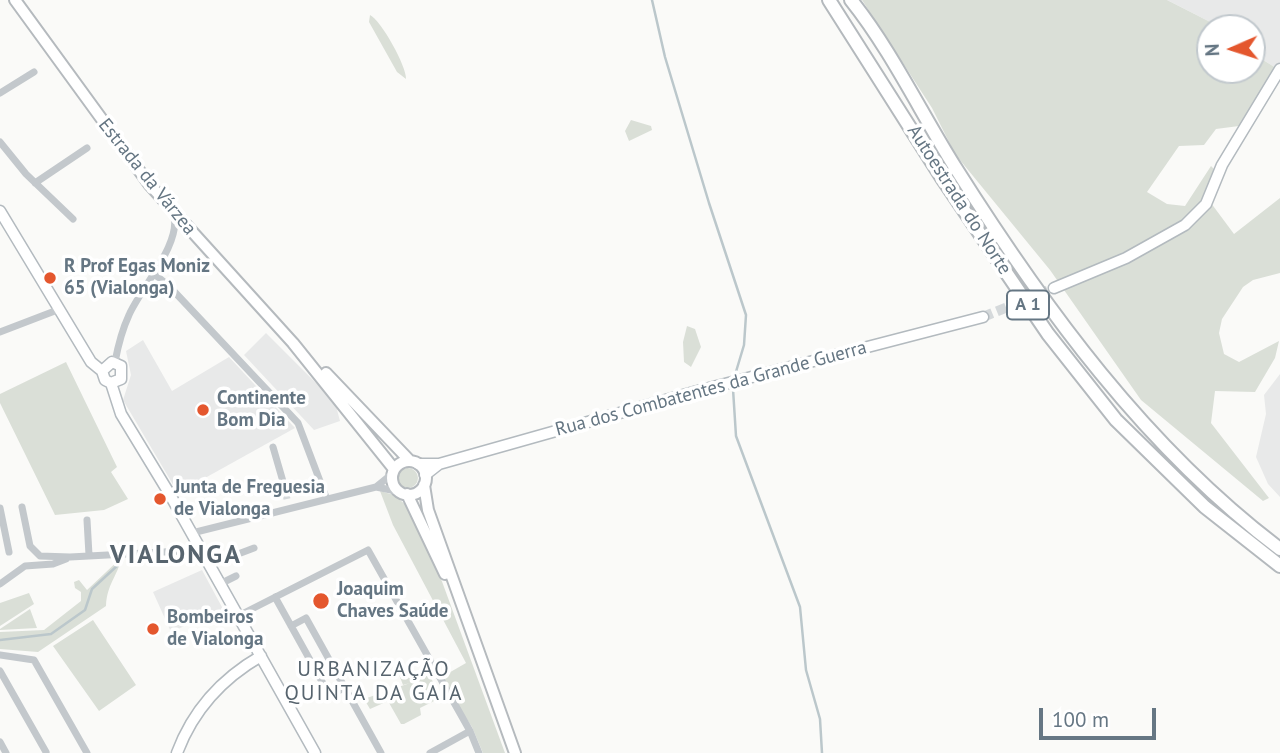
<!DOCTYPE html>
<meta charset="utf-8">
<style>
body{margin:0}
#map{position:relative;width:1280px;height:753px;overflow:hidden;background:#fafaf8;font-family:"PT Sans",sans-serif}
canvas{display:block}
.north{position:absolute;left:1196px;top:14px;width:70px;height:70px;box-sizing:border-box;background:#fff;border:2px solid #c1c8cd;border-radius:50%;rotate:267deg;font-size:19px;font-weight:700;line-height:28px;text-align:center;color:#657683}
.north::after{content:'';display:block;margin:auto;width:24px;height:32px;background:#e4572e;clip-path:polygon(50% 0,100% 100%,50% 72%,0 100%)}
.scale{position:absolute;left:1039px;top:708px;width:117px;height:32px;box-sizing:border-box;border:4px solid #657683;border-top:0;padding-left:9px;font-size:21px;line-height:24px;white-space:nowrap;color:#657683;-webkit-text-stroke:5px #fff;paint-order:stroke}
</style>
<div id="map">
<canvas width="1280" height="753"></canvas>
<div class="north">N</div>
<div class="scale">100 m</div>
</div>
<script>
const g = document.querySelector('canvas').getContext('2d');
g.lineJoin = 'round';
function fill(path, color) { g.fillStyle = color; g.fill(path, 'evenodd'); }
function trace(path, color, width, dash) { g.strokeStyle = color; g.lineWidth = width; g.lineCap = dash ? 'butt' : 'round'; g.setLineDash(dash || []); g.stroke(path); }
function label(font, color, halo, rows, align = 'center') {
  g.font = font + ' "PT Sans",sans-serif'; g.lineWidth = 7; g.setLineDash([]); g.textBaseline = 'middle'; g.strokeStyle = halo; g.fillStyle = color; for (const [text, x, y, turn = 0] of rows) {
    g.save(); g.translate(x, y); g.rotate((+turn || 0) * Math.PI / 180); g.textAlign = isNaN(turn) ? turn : align; if (halo) g.strokeText(text, 0, 0); g.fillText(text, 0, 0); g.restore();
  }
}
fill(new Path2D(`
 M1167,0H1280V62L1276,68L1252,53V28H1222Z
 M266,333L335,402L340,421L314,430L244,355Z
 M143,340L172,391L229,357L295,428L178,493L123,400L131,375L126,351Z
 M1280,374V497L1268,484L1256,457L1266,414L1264,395Z
 M202,570L223,609L171,632L153,592Z`), '#e8e9e9');
fill(new Path2D(`
 M862,0H1167L1222,28H1210V70H1252V53L1276,68L1239,126L1216,129L1204,145L1179,146L1147,192L1167,204L1185,206L1211,166L1214,169L1205,195L1234,234L1280,198V273L1253,280L1243,287L1222,319L1219,333L1224,354L1239,362L1279,341L1275,358L1255,392L1215,391L1211,423L1269,498L1263,501L1141,400L1050,270L955,154L932,108Z
 M370,15C381,20 407,67 406,79L397,72L369,22Z
 M631,120L651,126L652,130L629,141L625,131Z
 M687,326L695,329L701,347L691,367L684,362L683,342Z
 M66,362L117,467L111,472L128,499L104,510L55,515L0,403V394Z
 M398 478a10 10 0 1 1 20 0a10 10 0 1 1-20 0Z
 M380,491L394,495L406,505L433,557L505,753H483L472,727L440,678L466,663L393,525Z
 M122,557C117,577 107,584 106,606L38,652L0,649V632L44,630L81,601V592L75,588L74,582L79,580L87,590Z
 M29,593L34,604L0,626V603Z
 M30,609L37,628L0,630V629Z
 M93,620L136,685L99,711L53,646Z
 M402,660L413,682L429,675L442,697L420,708L421,715L404,724H401L388,701L370,709L364,699L410,683L403,685L395,664Z`), '#dadfd7');
trace(new Path2D(`
 M652,0L665,57L709,203L746,315L744,345L735,375
 M733,389L736,436L800,607L806,670L820,719L822,753
 M0,640L51,634L85,610L92,589L118,565`), '#bbc7cb', 2.5);
trace(new Path2D(`
 M284,485L287,499`), '#d5d9db', 7, [7, 3.5]);
trace(new Path2D(`
 M983,317L1054,288`), '#d5d9db', 10, [10, 5]);
const secondary = new Path2D(`
 M0,211L91,362L102,371L105,380L111,383L121,414L169,493L315,753
 M1054,288L1126,258L1185,225L1206,204L1222,165L1280,69
 M102,371L112,362L121,366V379L111,383
 M418,464H439L694,392L983,317
 M425,475L439,464
 M177,753C193,710 221,679 261,656`);
const primary = new Path2D(`
 M15,0L149,184L293,343L394,469
 M326,373L410,461
 M392 478a17 17 0 1 1 34 0a17 17 0 1 1-34 0Z
 M424,485L428,510L515,753
 M407,494L445,574`);
const highway = new Path2D(`
 M829,0L942,178L1048,334L1116,420L1205,507L1280,566
 M851,0C891,50 921,113 955,167C1044,308 1146,448 1280,549`);
trace(secondary, '#b3babf', 13);
trace(primary, '#b5babe', 14);
trace(highway, '#b4b9bd', 16);
trace(new Path2D(`
 M0,93L34,72
 M0,142L26,174L73,219
 M35,183L87,148
 M153,273L169,286L298,423L326,497
 M0,332L60,309
 M115,362C118,346 122,330 129,315C140,289 184,241 173,213
 M273,447L284,485
 M376,487L392,474
 M22,507L30,546L40,556L70,557L201,550
 M0,508L9,552
 M87,520L89,555
 M192,533L376,487L401,492
 M209,565L254,548
 M0,584L25,566L53,564L66,559
 M220,584L236,576
 M275,597L330,696L345,687
 M238,616L368,550L470,731L479,753
 M291,626L306,618L381,753
 M0,655L34,660L87,753
 M0,671L46,752
 M0,742L6,753
 M430,753L470,731`), '#c3c8cc', 7);
trace(secondary, '#fff', 10);
trace(primary, '#fff', 10);
trace(highway, '#fff', 12);
for (const [x, y, r, color] of [
 [50,278,7,"#e4572e"],
 [203,410,7,"#e4572e"],
 [160,499,7,"#e4572e"],
 [321,601,9,"#e4572e"],
 [153,629,7,"#e4572e"]
]) { const dot = new Path2D(); dot.arc(x, y, r, 0, 2 * Math.PI); g.fillStyle = color; g.fill(dot); trace(dot, '#fff', 2.5); }
for (const [x, y, w] of [
 [1028,305,42]
]) { const box = new Path2D(); box.roundRect(x - w / 2, y - 14.5, w, 29, 5); g.fillStyle = '#fff'; g.fill(box); trace(box, '#657683', 2); }
label('bold 18px', '#657683', null, [
 ["A 1",1028,305]
]);
label('19px', '#657683', '#fff', [
 ["Estrada da Várzea",147,177,51],
 ["Autoestrada do Norte",959,200,57],
 ["Rua dos Combatentes da Grande Guerra",711,389,-15]
]);
label('bold 19px', '#657683', '#fff', [
 ["R Prof Egas Moniz",64,267],
 ["65 (Vialonga)",64,289],
 ["Continente",217,399],
 ["Bom Dia",217,421],
 ["Junta de Freguesia",174,488],
 ["de Vialonga",174,510],
 ["Joaquim",337,590],
 ["Chaves Saúde",337,612],
 ["Bombeiros",167,618],
 ["de Vialonga",167,640]
], 'left');
g.letterSpacing = '2px';
label('21px', '#57646e', '#fff', [
 ["URBANIZAÇÃO",374,670],
 ["QUINTA DA GAIA",374,694]
]);
g.letterSpacing = '0px';
g.letterSpacing = '2px';
label('bold 26px', '#57646e', '#fff', [
 ["VIALONGA",176,556]
]);
g.letterSpacing = '0px';
</script>
